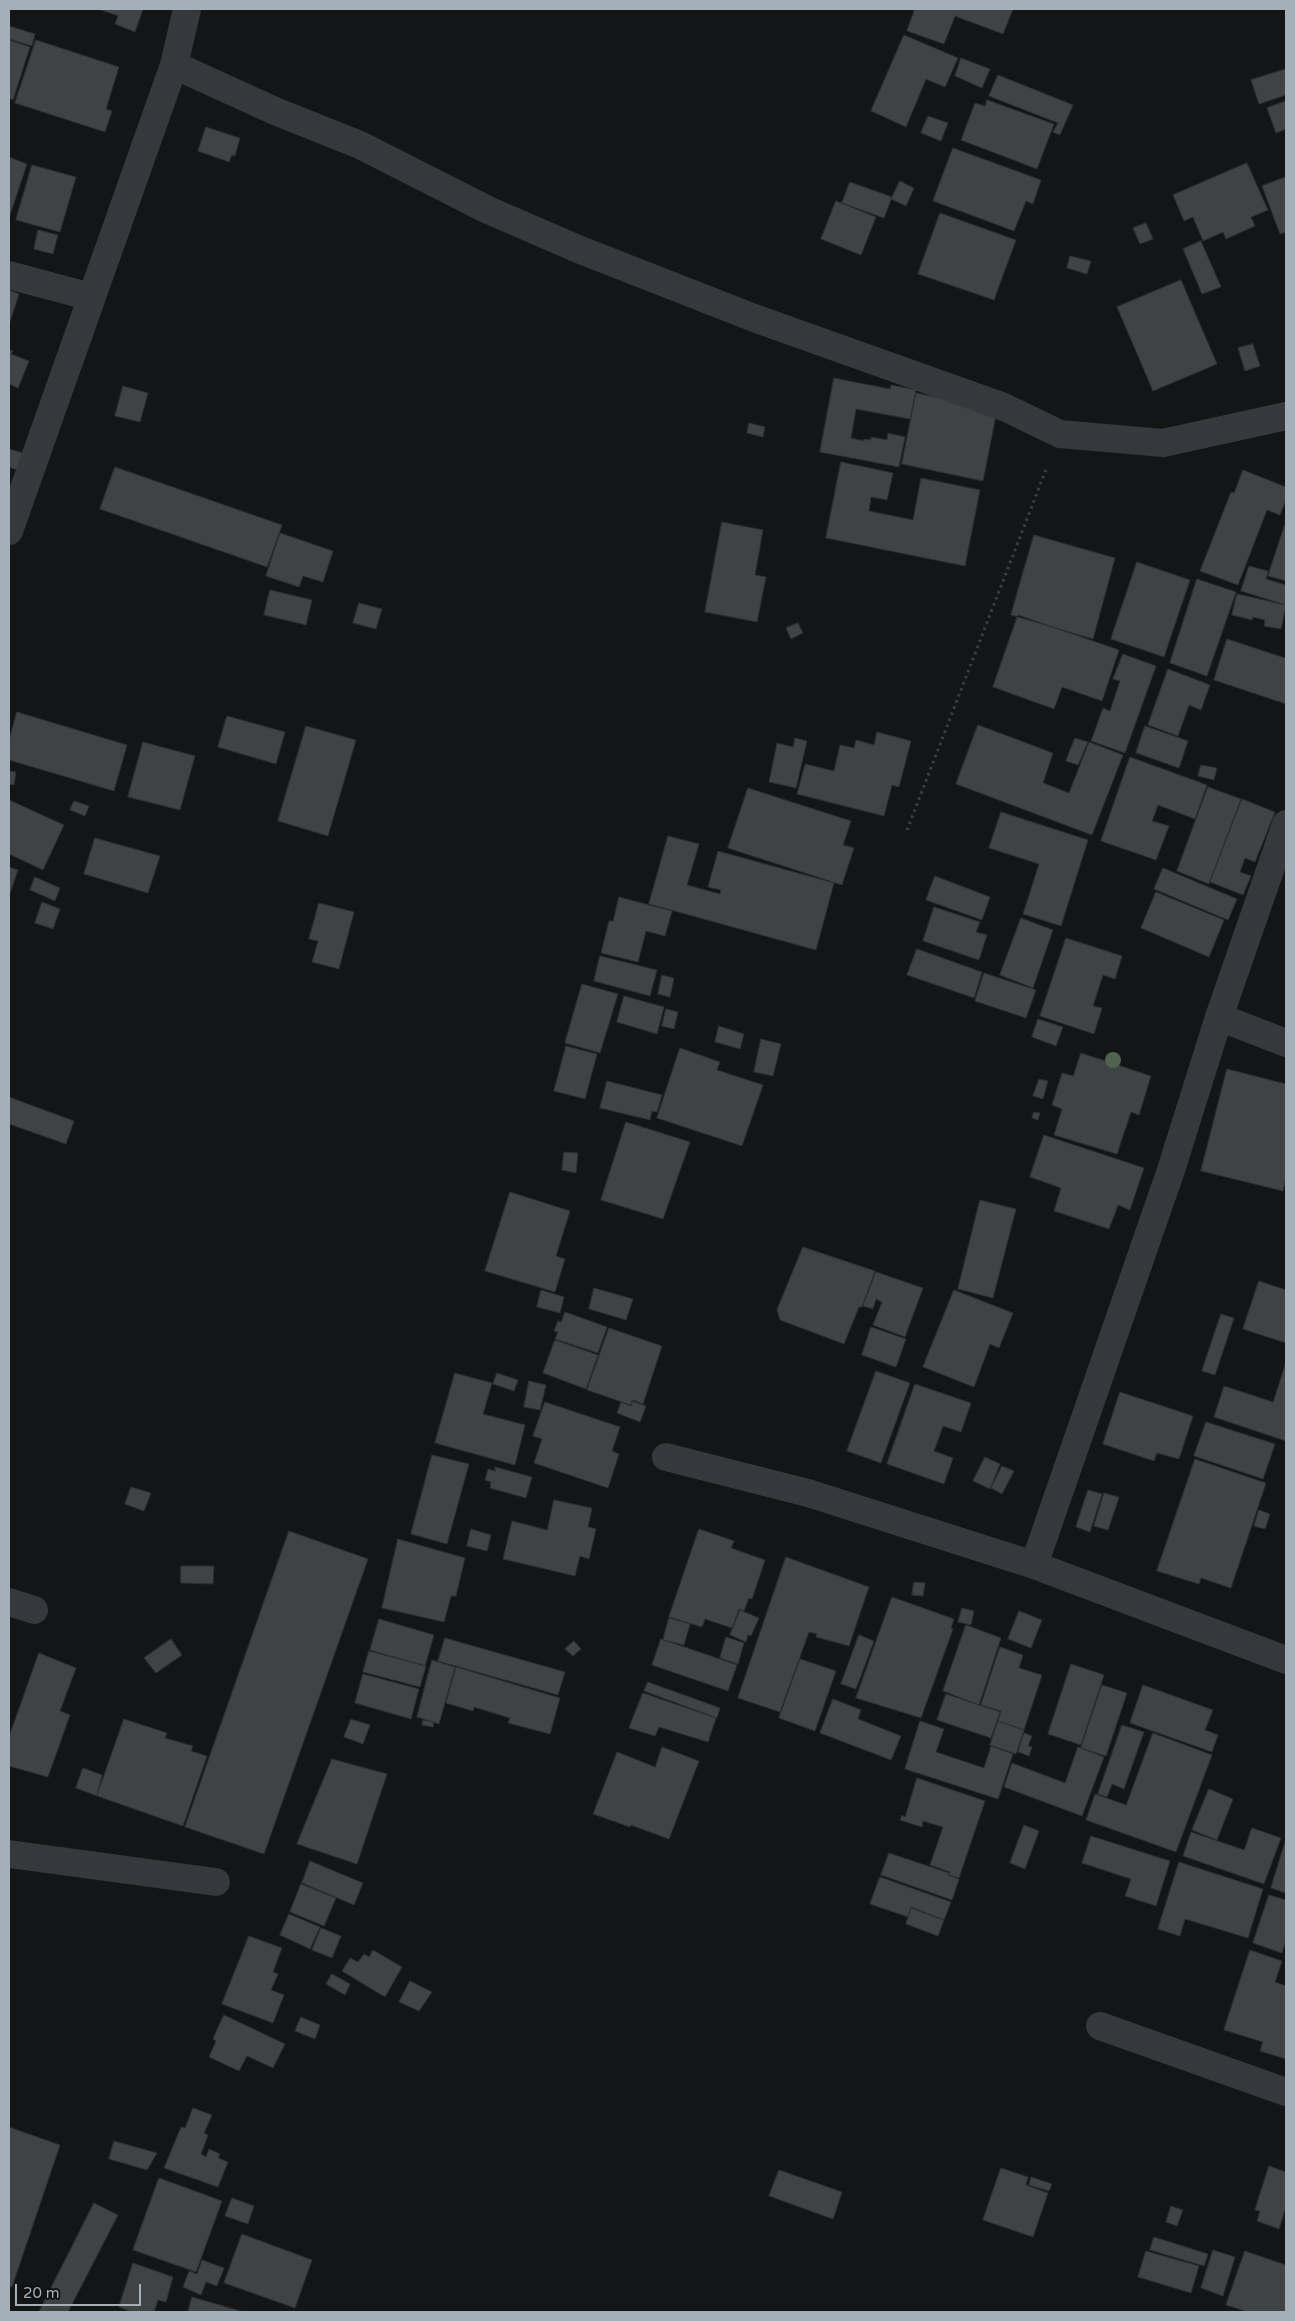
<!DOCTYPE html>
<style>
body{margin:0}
#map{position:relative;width:1295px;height:2321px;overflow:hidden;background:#141516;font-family:"Varela Round",sans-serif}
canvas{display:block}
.frame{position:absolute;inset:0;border:10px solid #a5afb7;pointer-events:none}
.scale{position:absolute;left:15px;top:2284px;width:126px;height:22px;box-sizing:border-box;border:2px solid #a5afb7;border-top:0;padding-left:6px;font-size:15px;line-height:18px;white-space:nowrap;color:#a5afb7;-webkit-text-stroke:4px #0f1011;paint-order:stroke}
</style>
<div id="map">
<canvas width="1295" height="2321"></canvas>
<div class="frame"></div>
<div class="scale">20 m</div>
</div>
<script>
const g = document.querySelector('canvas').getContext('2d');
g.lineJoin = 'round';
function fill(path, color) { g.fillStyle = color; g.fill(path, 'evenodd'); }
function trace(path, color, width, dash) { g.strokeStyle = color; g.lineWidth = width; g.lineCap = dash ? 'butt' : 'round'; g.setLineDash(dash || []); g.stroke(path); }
const building = new Path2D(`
 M98,9H143L135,32L115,24L118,16Z
 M915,9H1013L1003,34L955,16L944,44L907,31Z
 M9,26L35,34L32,46L9,39Z
 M904,35L958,58L945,87L926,79L906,127L871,111Z
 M9,40L30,47L13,100L9,98Z
 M36,40L119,67L106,109L112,111L105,132L15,103Z
 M961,58L990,69L982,88L955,76Z
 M1286,69V95L1259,104L1251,80Z
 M998,75L1073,105L1060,135L1053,132L1058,123L989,96Z
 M987,100L1054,124L1037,169L961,140L975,103L985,106Z
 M1286,101V129L1276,133L1267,108Z
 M928,116L948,123L941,141L921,133Z
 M206,127L240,138L235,156L232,155L229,162L198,151Z
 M953,148L1041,180L1033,204L1026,201L1014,231L933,201Z
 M9,157L27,164L9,218Z
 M1247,163L1268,210L1251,217L1255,226L1226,239L1223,232L1203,241L1193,217L1184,221L1173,195Z
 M32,165L76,177L60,232L16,220Z
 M1286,177V232L1280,234L1262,186Z
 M900,181L914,188L906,206L891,199Z
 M850,182L892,197L884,218L842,203Z
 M836,201L876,217L861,255L821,239Z
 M940,213L1016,240L994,300L918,274Z
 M1146,223L1153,239L1140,244L1133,228Z
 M38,230L58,235L53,254L34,249Z
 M1201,241L1221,287L1202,294L1183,249Z
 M1070,256L1091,261L1087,274L1067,268Z
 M1181,280L1217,364L1153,391L1117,307Z
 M9,290L19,294L9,325Z
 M1253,344L1260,366L1245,371L1238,348Z
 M9,350L13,351L11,354L29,361L18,388L9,384Z
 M834,378L890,389L891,385L916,390L910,419L856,409L851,438L864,441V439L871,440V437L887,440L888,433L905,437L899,467L820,452Z
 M123,386L148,393L140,422L115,416Z
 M916,393L997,410L983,481L902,464Z
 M749,423L765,427L763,437L747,433Z
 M9,449L23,453L18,470L9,467Z
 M841,462L893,473L887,500L871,497L869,511L913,520L921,478L980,490L965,566L826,538Z
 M115,467L282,525L267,567L100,509Z
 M1243,470L1286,487V500L1280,515L1267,510L1238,585L1200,571L1231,492L1234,493Z
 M1286,521V581L1268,576Z
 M722,522L763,530L755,575L766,577L757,622L705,612Z
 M280,533L333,551L323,582L303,576L299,587L266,576Z
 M1034,535L1115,558L1093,639L1011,615Z
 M1137,562L1190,580L1164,657L1111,639Z
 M1249,566L1268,571L1266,579L1286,585V605L1241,591Z
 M1197,579L1236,592L1207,676L1170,663Z
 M270,590L312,600L306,625L264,615Z
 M1237,594L1286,605L1281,629L1264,626L1265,620L1253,617L1252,620L1232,615Z
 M359,603L382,609L376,629L353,623Z
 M1018,615L1119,650L1102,701L1062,687L1054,709L993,687Z
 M798,623L803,633L791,639L786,628Z
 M1227,639L1285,658L1286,654V704L1214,680Z
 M1123,654L1156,666L1125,753L1091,741L1103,708L1110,711L1120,681L1113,679Z
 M1168,669L1210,685L1201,710L1189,705L1178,736L1148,725Z
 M17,712L127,745L114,791L9,760V740Z
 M227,716L285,732L276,764L218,747Z
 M978,725L1053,753L1043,783L1069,793L1089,742L1123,755L1092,835L956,784Z
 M306,726L356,740L328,836L278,821Z
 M1145,726L1188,741L1179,768L1136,753Z
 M877,732L911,741L899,787L892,785L884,816L797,794L805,764L834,771L840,745L854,748L856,740L874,745Z
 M795,738L807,741L796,788L769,782L777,743L793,747Z
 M1075,738L1088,742L1078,765L1066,761Z
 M143,742L195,756L180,810L128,797Z
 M1130,757L1207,785L1195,819L1158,805L1152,821L1169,826L1156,860L1101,841Z
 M1201,765L1217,768L1214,780L1198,776Z
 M9,771L16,772L14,785L9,784Z
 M1208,787L1241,799L1209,884L1177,871Z
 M748,788L851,821L843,845L854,848L842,885L728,848Z
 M1242,799L1275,812L1255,862L1245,858L1240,872L1251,876L1243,895L1210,882Z
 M9,800L64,825L43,870L9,854Z
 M74,801L89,806L85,816L70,810Z
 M1001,812L1088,840L1061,926L1023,914L1039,864L989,848Z
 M668,836L699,844L687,885L720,894L721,890L708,887L718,851L834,883L816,950L649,904Z
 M95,838L160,856L148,893L84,874Z
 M9,867L18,870L9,896Z
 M1163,868L1237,899L1228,920L1154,889Z
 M935,876L990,897L982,920L926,900Z
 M35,877L60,888L55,901L30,890Z
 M1156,892L1224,920L1209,957L1141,928Z
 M619,897L672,911L665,936L646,931L638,962L601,953L609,921H613Z
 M42,902L60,909L53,929L35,923Z
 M319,903L354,912L339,969L312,962L318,941L309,939Z
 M934,907L980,922L976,932L987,935L979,960L923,941Z
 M1021,918L1053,930L1033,988L1000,975Z
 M1066,938L1122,956L1115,979L1103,975L1093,1006L1102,1008L1094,1034L1040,1016Z
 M917,949L982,972L974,998L907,975Z
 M600,956L657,970L650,996L594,981Z
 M984,973L1036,990L1026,1018L975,1001Z
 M662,975L674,978L670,997L658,994Z
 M582,984L618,994L600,1053L565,1043Z
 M624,996L664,1007L657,1034L617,1022Z
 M666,1009L678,1012L674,1029L662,1026Z
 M1038,1019L1063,1027L1056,1046L1032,1037Z
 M719,1026L744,1034L740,1049L715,1042Z
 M761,1039L781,1044L773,1076L754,1072Z
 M566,1046L597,1054L585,1099L554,1091Z
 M680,1048L720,1062L717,1070L763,1085L742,1146L657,1118Z
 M1081,1053L1151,1076L1139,1115L1131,1112L1117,1154L1054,1135L1062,1109L1052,1105L1062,1073L1073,1076Z
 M1227,1069L1286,1084V1178L1283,1191L1201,1171Z
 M1039,1079L1048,1081L1043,1099L1033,1096Z
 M607,1081L662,1095L657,1112L652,1111L650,1120L600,1108Z
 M9,1097L74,1121L66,1144L9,1124Z
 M1034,1112L1040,1113L1038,1120L1032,1118Z
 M626,1122L690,1142L663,1219L601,1200Z
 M1044,1135L1144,1168L1130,1210L1118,1205L1109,1229L1054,1211L1061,1188L1030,1177Z
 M564,1152L578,1153L576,1173L562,1170Z
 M510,1192L570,1211L556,1256L565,1259L555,1292L485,1271Z
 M980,1200L1016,1209L993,1298L958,1289Z
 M803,1247L875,1271L862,1307H859L844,1344L780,1320L777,1310Z
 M876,1272L923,1288L905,1337L873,1325L882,1302L876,1299L873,1309L863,1306Z
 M1259,1281L1286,1290V1343L1243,1329Z
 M594,1288L633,1299L626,1320L589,1309Z
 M541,1290L564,1297L560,1313L537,1307Z
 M954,1290L1013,1313L999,1348L990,1344L974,1387L923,1367Z
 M565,1312L607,1327L598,1353L555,1339L558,1332L554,1331L558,1321L561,1322Z
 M1221,1314L1234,1318L1215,1375L1202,1371Z
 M871,1327L906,1339L896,1367L862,1355Z
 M609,1328L662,1346L643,1404L633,1400L631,1405L587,1390Z
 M555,1340L598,1355L586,1389L543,1373Z
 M1286,1362V1441L1214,1417L1224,1386L1273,1402Z
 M876,1371L910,1383L881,1463L847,1451Z
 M455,1373L492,1383L483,1414L525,1425L515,1465L435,1443Z
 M497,1373L518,1380L514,1391L493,1384Z
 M529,1381L546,1385L540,1410L524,1407Z
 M915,1384L971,1403L961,1432L943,1426L934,1451L953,1458L944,1484L887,1464Z
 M1120,1392L1193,1416L1179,1459L1157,1453L1154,1461L1103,1444Z
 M632,1401L646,1406L640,1422L617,1413L621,1402L631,1406Z
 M545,1402L620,1427L612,1451L619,1454L608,1488L534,1463L542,1439L533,1436Z
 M1206,1422L1275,1444L1263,1479L1194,1456Z
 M432,1455L469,1464L447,1544L411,1534Z
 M985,1457L1000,1464L990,1489L973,1481Z
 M1195,1459L1266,1483L1231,1588L1201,1578L1199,1584L1157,1571Z
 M1002,1466L1014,1471L1002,1494L991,1488Z
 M495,1467L532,1477L526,1498L490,1488L491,1482L485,1480L488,1469L495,1471Z
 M131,1487L151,1493L144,1511L125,1504Z
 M1088,1490L1102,1494L1090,1532L1076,1527Z
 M1104,1493L1119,1497L1108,1530L1094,1526Z
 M554,1500L592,1508L588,1527L596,1529L589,1559L580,1556L575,1576L503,1559L512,1521L547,1530Z
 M1259,1510L1270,1514L1265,1529L1254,1526Z
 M471,1529L491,1535L487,1551L467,1546Z
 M699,1529L734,1541L731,1548L765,1560L752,1599L749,1598L744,1611L739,1609L732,1628L705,1619L702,1627L669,1617Z
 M289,1531L368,1559L264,1854L185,1827Z
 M398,1539L465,1558L456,1596H451L444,1622L382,1608Z
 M786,1557L869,1587L849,1646L816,1637L817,1634L809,1632L780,1712L738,1698Z
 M181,1566H214L213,1584L181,1583Z
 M914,1582L925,1583L923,1596L912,1595Z
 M892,1597L954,1619L951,1628L953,1629L921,1718L856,1698Z
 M962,1608L974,1611L971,1625L958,1622Z
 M740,1610L759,1618L751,1636L748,1635L746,1642L730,1635Z
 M1019,1611L1042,1620L1031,1648L1008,1639Z
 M669,1618L690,1624L684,1645L663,1640Z
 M379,1619L434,1635L425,1666L370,1650Z
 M966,1625L1001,1638L979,1705L943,1691Z
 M859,1635L874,1641L856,1689L841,1684Z
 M726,1637L744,1643L738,1664L720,1658Z
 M445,1638L565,1672L558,1695L438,1661Z
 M171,1639L182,1655L156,1673L144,1658Z
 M661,1639L737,1665L728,1691L652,1665Z
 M574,1641L581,1649L573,1656L565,1649Z
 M1000,1647L1023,1655L1019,1668L1042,1675L1024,1730L998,1721L1001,1711L981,1705Z
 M369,1651L426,1666L420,1687L363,1672Z
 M39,1653L76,1668L60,1711L70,1715L48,1777L9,1766V1737Z
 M800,1659L836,1671L815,1731L779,1718Z
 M432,1660L455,1667L439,1724L417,1717Z
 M1071,1664L1104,1675L1081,1745L1048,1734Z
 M456,1667L560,1698L550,1734L508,1723L510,1718L474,1707L473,1711L446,1703Z
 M363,1674L419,1689L411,1719L355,1703Z
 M648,1682L720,1708L717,1718L644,1691Z
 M1102,1685L1127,1693L1106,1756L1081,1748Z
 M1143,1685L1213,1710L1205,1730L1218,1735L1212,1752L1130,1723Z
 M643,1693L716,1718L708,1742L659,1727L655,1736L629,1728Z
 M946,1694L1000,1712L991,1738L937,1720Z
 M833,1699L861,1710L858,1719L901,1736L891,1760L820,1733Z
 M124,1719L167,1733L165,1738L193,1746L191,1751L207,1756L183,1826L97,1796Z
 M351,1719L370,1725L363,1744L344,1737Z
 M423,1720L434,1722L433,1727L422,1725Z
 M920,1721L944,1729L936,1752L984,1768L991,1746L1013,1754L998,1799L905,1769Z
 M998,1721L1024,1730L1016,1754L990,1745Z
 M1122,1725L1144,1732L1124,1789L1112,1784L1107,1797L1098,1794Z
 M1024,1733L1032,1736L1028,1746L1032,1747L1029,1756L1018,1752Z
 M1153,1733L1212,1755L1176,1852L1086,1820L1095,1794L1126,1805Z
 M662,1747L699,1761L669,1839L631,1825L630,1827L593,1814L617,1752L655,1767Z
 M1078,1747L1104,1757L1082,1816L1004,1787L1012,1763L1065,1783Z
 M332,1759L387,1774L357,1864L297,1844Z
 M83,1768L102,1775L97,1796L76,1788Z
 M917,1778L985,1801L959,1878L949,1875L950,1872L930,1865L943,1827L923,1821L922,1827L900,1820L902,1815L905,1817Z
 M1209,1789L1233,1799L1217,1840L1192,1830Z
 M1024,1825L1039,1831L1025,1869L1010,1863Z
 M1252,1828L1281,1838L1264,1884L1183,1856L1191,1832L1244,1850Z
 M1091,1836L1170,1861L1156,1906L1125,1896L1131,1879L1082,1863Z
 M1286,1839V1893L1271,1888Z
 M889,1853L949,1873L948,1875L959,1879L952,1900L881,1875Z
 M310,1861L363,1883L354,1905L302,1883Z
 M1179,1862L1263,1889L1248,1938L1185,1919L1180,1936L1158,1929Z
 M880,1877L951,1902L944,1920L911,1907L908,1917L870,1904Z
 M301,1884L336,1898L324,1926L290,1912Z
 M1269,1895L1286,1900V1940L1282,1953L1253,1943Z
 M911,1908L944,1920L938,1936L906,1924Z
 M289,1914L320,1927L310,1949L280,1935Z
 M321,1928L341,1936L332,1958L312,1950Z
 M249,1936L282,1948L273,1972L278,1974L271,1990L284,1995L273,2023L222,2004Z
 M373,1950L402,1967L385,1997L342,1971L350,1958L358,1962L364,1954L369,1957Z
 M1250,1950L1282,1961L1275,1982L1286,1986V2059L1260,2051L1263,2042L1224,2030Z
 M332,1974L350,1984L345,1995L326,1984Z
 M410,1981L432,1992L419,2011L399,2002Z
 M224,2015L285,2044L273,2068L247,2056L239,2071L209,2057L216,2041L213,2039Z
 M301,2017L320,2025L315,2039L295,2031Z
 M193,2108L212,2115L204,2133L208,2135L201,2154L206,2157L209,2149L220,2154L218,2158L228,2162L218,2187L164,2168L181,2127L185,2128Z
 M9,2127L60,2145L12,2287L9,2286Z
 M114,2141L157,2153L147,2170L109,2159Z
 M1269,2166L1286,2172V2207L1279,2229L1257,2221L1260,2211L1255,2210Z
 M1001,2168L1028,2177L1026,2185L1048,2193L1033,2237L983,2220Z
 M779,2170L842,2192L833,2219L769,2196Z
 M1031,2177L1052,2184L1049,2191L1029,2185Z
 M159,2178L222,2201L196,2272L133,2250Z
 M232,2198L254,2206L248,2224L225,2216Z
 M94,2203L118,2215L68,2312H39Z
 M1171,2206L1183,2210L1177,2226L1166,2222Z
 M242,2234L312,2260L295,2308L224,2283Z
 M1154,2237L1208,2254L1204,2266L1150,2250Z
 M1213,2250L1235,2257L1223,2296L1201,2288Z
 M1146,2251L1199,2266L1191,2293L1138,2277Z
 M1245,2251L1286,2265V2312H1248L1226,2305Z
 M202,2260L224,2268L217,2286L206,2282L201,2295L183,2287L189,2271L197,2274Z
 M133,2263L173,2277L166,2302L158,2300L154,2312H132L119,2307Z
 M192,2297L244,2312H188Z`);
fill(building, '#404346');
trace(building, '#2e2f32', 1);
trace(new Path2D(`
 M907,830L1047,467`), '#3b3f43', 3, [2.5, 4]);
trace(new Path2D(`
 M174,65L275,111L360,145L488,210L578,249L754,318L1004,407L1060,434L1163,443L1286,416
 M9,275L91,297
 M9,531L174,65L187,9
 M1219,1017L1286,1043
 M666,1457L808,1493L1034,1565L1286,1660
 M1034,1565L1171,1170L1219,1017L1286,824
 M9,1602L34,1610
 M9,1854L216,1882
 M1100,2026L1286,2092`), '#35383c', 28);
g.fillStyle = '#50634e';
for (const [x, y] of [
 [1113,1060]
]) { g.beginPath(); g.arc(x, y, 8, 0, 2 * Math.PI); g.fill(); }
</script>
